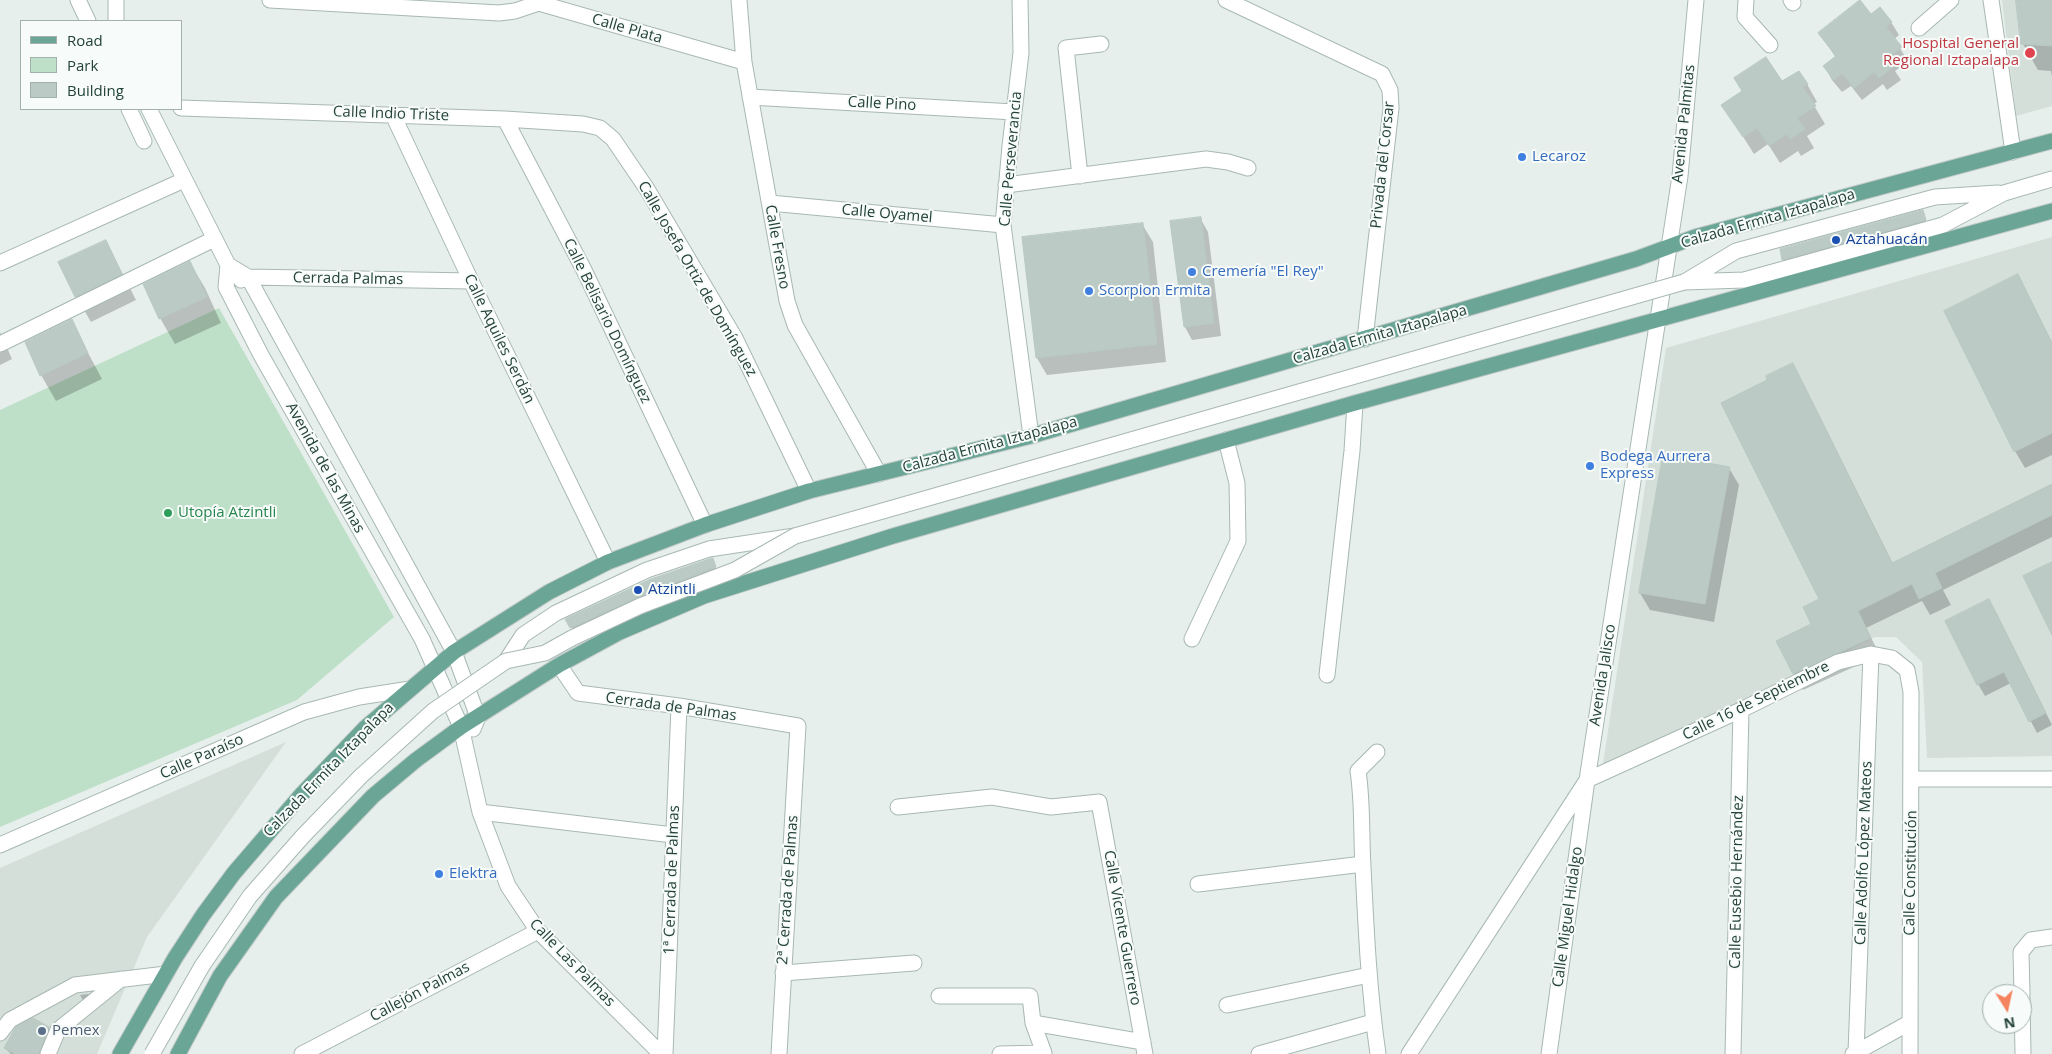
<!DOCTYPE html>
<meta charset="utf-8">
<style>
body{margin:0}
#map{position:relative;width:2052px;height:1054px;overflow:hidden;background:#e6efeb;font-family:"Open Sans",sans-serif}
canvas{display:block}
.legend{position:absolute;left:20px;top:20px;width:162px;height:90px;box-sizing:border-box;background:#f7fbf9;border:1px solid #a3b1ad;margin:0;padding:6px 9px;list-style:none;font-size:15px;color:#24423a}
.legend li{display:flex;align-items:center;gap:10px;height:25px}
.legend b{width:25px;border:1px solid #a3b1ad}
.north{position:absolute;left:1982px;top:984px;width:50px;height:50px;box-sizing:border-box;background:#f7fbf9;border:1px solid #a3b1ad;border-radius:50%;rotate:170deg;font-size:14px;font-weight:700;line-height:20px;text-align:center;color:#24423a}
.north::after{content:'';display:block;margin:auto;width:18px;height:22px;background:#f4845f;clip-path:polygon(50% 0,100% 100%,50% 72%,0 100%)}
</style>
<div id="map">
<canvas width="2052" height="1054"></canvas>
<ul class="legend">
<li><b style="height:6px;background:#6aa596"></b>Road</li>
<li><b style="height:14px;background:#bfe0c8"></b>Park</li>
<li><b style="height:14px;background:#bbcac4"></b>Building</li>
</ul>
<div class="north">N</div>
</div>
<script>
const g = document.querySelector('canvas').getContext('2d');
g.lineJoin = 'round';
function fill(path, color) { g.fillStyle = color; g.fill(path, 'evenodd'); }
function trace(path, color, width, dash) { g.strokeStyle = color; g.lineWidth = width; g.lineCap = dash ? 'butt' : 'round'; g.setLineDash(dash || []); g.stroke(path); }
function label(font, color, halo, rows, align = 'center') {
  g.font = font + ' "Open Sans",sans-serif'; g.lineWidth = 4; g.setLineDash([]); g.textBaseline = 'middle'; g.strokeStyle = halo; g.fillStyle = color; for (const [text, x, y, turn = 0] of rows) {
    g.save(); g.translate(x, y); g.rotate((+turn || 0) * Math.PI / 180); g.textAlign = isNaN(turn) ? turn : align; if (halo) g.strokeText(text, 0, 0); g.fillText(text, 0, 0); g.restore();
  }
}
fill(new Path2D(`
 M2002,0H2052V106L2016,116Z
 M2052,237V756L1927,758L1922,662L1896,637H1875L1734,705L1603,764L1666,348Z
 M286,742L147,937L97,1054H0V868Z`), '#d4dfda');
fill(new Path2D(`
 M219,308L394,617L297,700L0,827V410Z`), '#bfe0c8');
fill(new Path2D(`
 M2017,0H2052V77L2051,71L2038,70L2023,44Z
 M1871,15L1891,22L1899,35L1894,39L1908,61L1895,71L1901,80L1887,90L1883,84L1862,100L1851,86L1842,92L1832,80L1825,67L1836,58L1820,33Z
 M1782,83L1807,84L1817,102L1813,104L1825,124L1807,136L1814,148L1801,156L1798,151L1780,163L1768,144L1754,154L1723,105Z
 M1922,211L1927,224L1786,263L1783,259Z
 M1200,218L1208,232L1221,336L1192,340L1185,327Z
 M1142,224L1153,242L1166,362L1047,375L1037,358Z
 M106,241L136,300L91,322L76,296Z
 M190,263L205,288L221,323L175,344L160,318Z
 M2027,293L2052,343V455L2025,468L2015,451Z
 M71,321L102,379L56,401L41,375Z
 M0,332L12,359L0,365Z
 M1802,381L1893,564L2052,486V537L1943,590L1951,605L1930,615L1922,601L1866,628L1880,655L1803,690L1794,673L1813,624L1820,600Z
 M1729,468L1739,485L1714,622L1650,610L1640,593Z
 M713,559L717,571L574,632L567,620Z
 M1996,612L2052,725L2037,733L2011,683L1985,696L1978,684Z
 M88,994L90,997L84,1002L80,995Z
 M48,1028L51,1032L42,1054H11L5,1048Z`), '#0003');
const building = new Path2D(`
 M1860,0L1871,14L1880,7L1892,22L1886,27L1902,47L1888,58L1894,66L1879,78L1874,72L1854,88L1842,73L1834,80L1823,66L1836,56L1818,33Z
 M2016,0H2052V46L2021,44Z
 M1766,57L1782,81L1799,71L1808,84L1803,87L1816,106L1797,118L1805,129L1790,139L1787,134L1769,146L1757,128L1743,137L1721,105L1742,91L1734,78Z
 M1923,210L1926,220L1782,260L1780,249Z
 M1201,217L1214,323L1184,327L1170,221Z
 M1143,223L1157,344L1036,358L1022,237Z
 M106,240L122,274L75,297L58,262Z
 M190,261L207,297L159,319L143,284Z
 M2018,274L2052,343V433L2014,452L1944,311Z
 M72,319L88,353L40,376L25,342Z
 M1793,363L1892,563L2052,484V515L1935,573L1942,588L1919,599L1912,584L1858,611L1871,638L1793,674L1776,641L1811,624L1803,607L1819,599L1721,403L1767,380L1766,376Z
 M1663,455L1730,467L1705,604L1639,593Z
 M713,558L716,567L636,598L570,628L565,619L651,579Z
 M2052,562V635L2023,576Z
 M1989,599L2046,713L2029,722L2004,672L1977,685L1945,621Z
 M33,1018L49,1027L39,1054H15L4,1048L16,1027Z`);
fill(building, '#bbcac4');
trace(building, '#b8c9c2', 1);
const minor = new Path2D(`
 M78,0L88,21
 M116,0V21
 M270,0L499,13L515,11L539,3L744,62
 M739,0L744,62L787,301L795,325L879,474
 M1020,0L1021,53L1010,146L1003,225L1031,436
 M1226,0L1382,74L1390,90L1391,108L1365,339
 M1746,0L1745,17L1770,45
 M1791,0L1793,3
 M1991,0L2013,152
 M1919,28L1951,0
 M750,97L1014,112
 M181,108L505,119L583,124L600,128L613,139L647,189L735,338L809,491
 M129,109L144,141
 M149,109L228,265L248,277L454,652L478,717L473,729
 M393,115L471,281L608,562
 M505,119L584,270L705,525
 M1080,176L1066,48L1101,44
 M1006,185L1206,159L1228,162L1248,168
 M770,203L1003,225
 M0,263L184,180
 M228,265L226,287L261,355L422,639L461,727L480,812L508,886L538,931L661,1054
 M241,280L248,277L471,281
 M1686,281L1736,251L1935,197L1998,193
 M1684,282L1744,280L1943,225L2004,193L2052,179
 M0,344L214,239
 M1192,639L1238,541L1237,483L1226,440
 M506,661L523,635L556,613L647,570L709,549L795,536
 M559,665L578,693L679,706L798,726L779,1054
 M1327,675L1352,451L1355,403
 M1377,752L1358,771C1363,804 1361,833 1363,867C1366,929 1369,992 1378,1054
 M1912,779H2052
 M898,807L992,797L1051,807L1099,802L1145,1054
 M480,812L673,835
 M0,845L304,712L359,697L410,689
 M1198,884L1363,864
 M783,973L914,963
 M2022,994L2021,952L2031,940L2052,937
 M939,996H1030L1033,1023L1044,1053L1000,1054
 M2022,997L2023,1054
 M1227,1005L1369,975
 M1033,1023L1143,1042
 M0,1033L10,1020L75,985L166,974
 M1856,1052L1871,654
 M48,1054L58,1030L121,979
 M302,1054L538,931
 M665,1054L679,706
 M1259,1054L1373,1022
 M1409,1054L1587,780L1680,176L1696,0
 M1549,1054L1587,780L1741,710L1838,662L1871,654L1892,658L1907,670L1911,692L1910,1054
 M1733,1054L1741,710
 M1853,1054L1909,1023`);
const major = new Path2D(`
 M120,1054L175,958L203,915L234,873L302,794L365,728L454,652L549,592L608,562L705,525L809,491L1031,436L1636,259L1695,237L2052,141
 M178,1054L220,976L276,897L373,796L416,760L461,727L559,665L620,632L704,596L893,536L1355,403L2052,211`);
trace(minor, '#a8b8b2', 17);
trace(major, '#c2cac8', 17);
trace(minor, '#fff', 15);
trace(major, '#6aa596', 15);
const minorBridge = new Path2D(`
 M152,1054L202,966L250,896L303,836L361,776L433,711L506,661L545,653L572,638L640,606L735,570L795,536L1684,282`);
trace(minorBridge, '#a8b8b2', 17, []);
trace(minorBridge, '#fff', 15);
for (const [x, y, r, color] of [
 [2030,53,6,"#e0444e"],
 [1522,157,5,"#3f7fe0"],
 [1836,240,5,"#1a4fb4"],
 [1192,272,5,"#3f7fe0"],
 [1089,291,5,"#3f7fe0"],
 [1590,466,5,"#3f7fe0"],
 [168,513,5,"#2e9e5b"],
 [638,590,5,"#1a4fb4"],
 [439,874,5,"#3f7fe0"],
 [42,1031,5,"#5c6f8a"]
]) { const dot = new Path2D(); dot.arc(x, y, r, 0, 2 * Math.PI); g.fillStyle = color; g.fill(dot); trace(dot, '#f7fbf9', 2); }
label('15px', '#24423a', '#f7fbf9', [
 ["Calle Plata",627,29,16],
 ["Calle Pino",882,104,3],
 ["Calle Indio Triste",391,114,2],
 ["Avenida Palmitas",1684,124,-84],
 ["Calle Perseverancia",1011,159,-85],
 ["Privada del Corsar",1383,165,-84],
 ["Calle Oyamel",887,214,5],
 ["Calzada Ermita Iztapalapa",1768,219,-16],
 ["Calle Fresno",777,247,80],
 ["Cerrada Palmas",348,279,1],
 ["Calle Josefa Ortiz de Domínguez",697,279,60],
 ["Calle Belisario Domínguez",607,321,64],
 ["Calzada Ermita Iztapalapa",1380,335,-16],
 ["Calle Aquiles Serdán",499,339,64],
 ["Calzada Ermita Iztapalapa",990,445,-15],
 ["Avenida de las Minas",325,468,61],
 ["Avenida Jalisco",1603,675,-81],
 ["Calle 16 de Septiembre",1756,701,-26],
 ["Cerrada de Palmas",671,707,8],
 ["Calle Paraíso",202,757,-24],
 ["Calzada Ermita Iztapalapa",329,770,-46],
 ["Calle Adolfo López Mateos",1864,853,-88],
 ["Calle Constitución",1911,873,-89],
 ["1ª Cerrada de Palmas",672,880,-88],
 ["Calle Eusebio Hernández",1737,882,-89],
 ["2ª Cerrada de Palmas",788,890,-86],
 ["Calle Miguel Hidalgo",1568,917,-82],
 ["Calle Vicente Guerrero",1122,928,80],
 ["Calle Las Palmas",572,963,46],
 ["Callejón Palmas",420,992,-28]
]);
label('15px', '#be3a42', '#f7fbf9', [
 ["Hospital General",2019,44],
 ["Regional Iztapalapa",2019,61]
], 'right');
label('15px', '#366cbe', '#f7fbf9', [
 ["Lecaroz",1532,157],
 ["Cremería \"El Rey\"",1202,272],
 ["Scorpion Ermita",1099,291],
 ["Bodega Aurrera",1600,457],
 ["Express",1600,474],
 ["Elektra",449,874]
], 'left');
label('15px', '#164399', '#f7fbf9', [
 ["Aztahuacán",1846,240],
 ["Atzintli",648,590]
], 'left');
label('15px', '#27864d', '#f7fbf9', [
 ["Utopía Atzintli",178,513]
], 'left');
label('15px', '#4e5e75', '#f7fbf9', [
 ["Pemex",52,1031]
], 'left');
</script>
